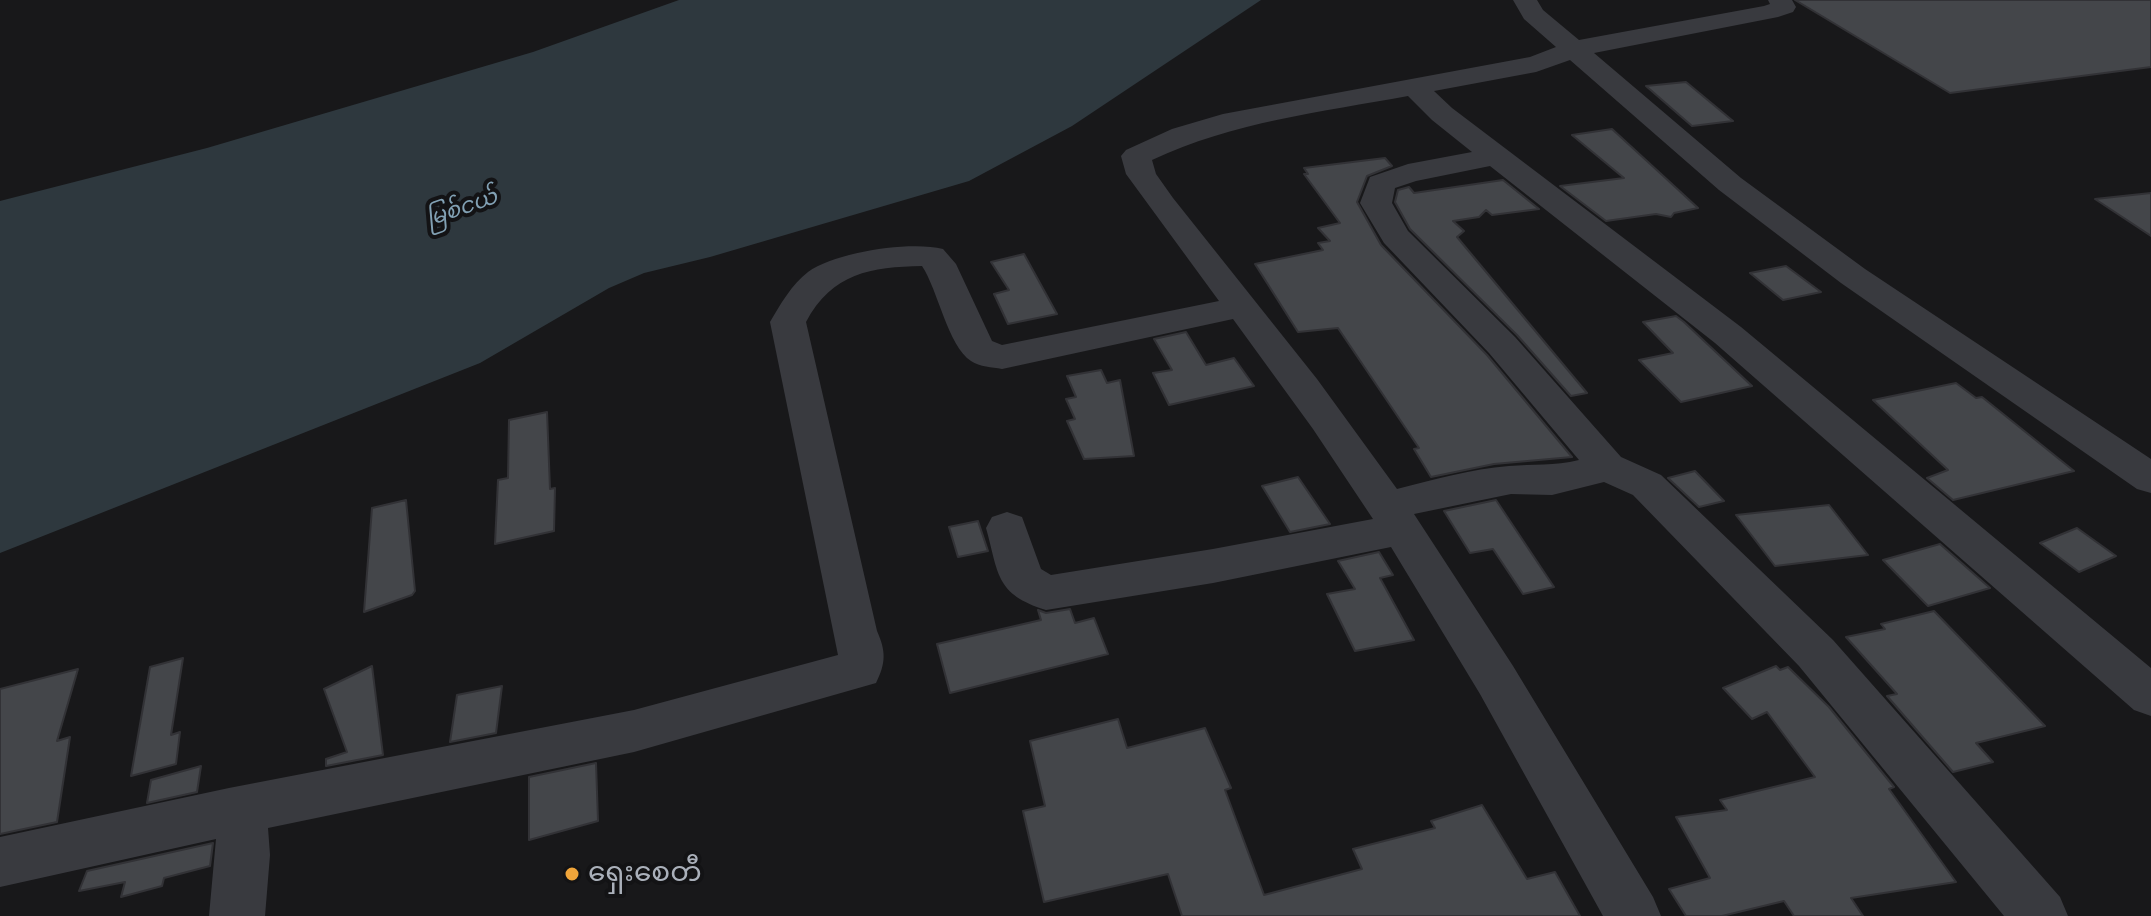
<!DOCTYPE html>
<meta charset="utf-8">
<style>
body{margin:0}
canvas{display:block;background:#18181a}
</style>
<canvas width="2151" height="916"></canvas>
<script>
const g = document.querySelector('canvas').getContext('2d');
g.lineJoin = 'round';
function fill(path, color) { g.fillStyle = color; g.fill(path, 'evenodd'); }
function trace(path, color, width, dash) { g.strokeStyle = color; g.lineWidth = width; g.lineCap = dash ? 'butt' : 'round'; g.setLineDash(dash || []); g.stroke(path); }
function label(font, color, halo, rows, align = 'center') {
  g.font = font + ' "Sofia Sans Condensed","Noto Sans Myanmar",sans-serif'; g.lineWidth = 8; g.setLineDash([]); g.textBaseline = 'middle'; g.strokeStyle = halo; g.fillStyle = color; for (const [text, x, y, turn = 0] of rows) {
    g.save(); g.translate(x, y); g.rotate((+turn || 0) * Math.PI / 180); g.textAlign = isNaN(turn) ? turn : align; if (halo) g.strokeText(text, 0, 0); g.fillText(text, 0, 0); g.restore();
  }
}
fill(new Path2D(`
 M679,0H1261L1072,126L969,181L710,257L644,273L609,288L480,363L0,553V201L207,148L533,52Z`), '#2e383e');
const building = new Path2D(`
 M1795,0H2151V67L1950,93Z
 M1686,82L1733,121L1692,126L1646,86Z
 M1612,129L1660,173L1698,208L1674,213L1671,217L1656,214L1606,221L1560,186L1624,178L1572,135Z
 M1385,158L1392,166L1367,176L1357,202L1381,245L1487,355L1572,457L1494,464L1431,477L1414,449L1419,448L1338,328L1298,332L1255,264L1323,250L1318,243L1330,241L1318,228L1340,223L1304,174H1308L1304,168Z
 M1503,180L1539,209L1492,215L1486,210L1479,217L1453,221L1464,231L1457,237L1587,393L1571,396L1517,335L1410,229L1395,202L1398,190L1409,187L1414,193Z
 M2151,193V236L2095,199Z
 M1024,254L1057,314L1008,324L994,294L1009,290L991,262Z
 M1786,266L1821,292L1783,300L1750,273Z
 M1676,316L1684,322L1752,386L1681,402L1639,360L1673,353L1643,322Z
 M1186,332L1206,365L1234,358L1254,386L1169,405L1153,373L1172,370L1154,339Z
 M1101,370L1107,383L1120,380L1134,456L1084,459L1067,421L1075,419L1066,399L1076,397L1067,376Z
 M1956,383L1976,398L1982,397L2074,471L1953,500L1927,478L1948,470L1873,400Z
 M547,412L550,489L555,488L554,531L495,544L498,480L508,478L509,420Z
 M1695,471L1724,501L1699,507L1668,478Z
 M1298,477L1330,524L1290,532L1262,486Z
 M406,500L415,591L412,595L364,612L372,508Z
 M1496,500L1554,587L1523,594L1493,549L1470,553L1444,511Z
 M1829,505L1868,555L1775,566L1736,515Z
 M978,521L988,551L958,557L949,527Z
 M2077,528L2116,556L2079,572L2040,543Z
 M1940,544L1990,588L1928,606L1883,560Z
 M1379,552L1393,575L1380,578L1414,640L1355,651L1327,594L1355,589L1338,561Z
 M1070,609L1075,623L1094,618L1108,654L950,693L937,644L1041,620L1038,610L1046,613Z
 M1934,611L2045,726L1976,743L1993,762L1953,772L1887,696L1897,694L1846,637L1885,629L1881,624Z
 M183,658L171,735L180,732L176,764L131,776L150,667Z
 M372,666L383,755L326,766V759L347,752L324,689Z
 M1776,666L1780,670L1788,667L1829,707L1894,787L1889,789L1956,882L1851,898L1863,916H1794L1784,901L1722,916H1686L1669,889L1710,878L1676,817L1727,810L1720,800L1815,777L1767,712L1752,719L1723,688Z
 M78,669L57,741L70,737L57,822L0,834V689Z
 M502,686L496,733L450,742L457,695Z
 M1118,719L1127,748L1205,728L1231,788L1225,790L1264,895L1362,869L1353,849L1435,828L1431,821L1482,805L1527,879L1555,872L1580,916H1182L1168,874L1044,902L1023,811L1045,806L1030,741Z
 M596,763L598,821L529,840V777Z
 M201,766L197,792L147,803L151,780Z
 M213,843L210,866L164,878L162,886L121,897L125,882L79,891L87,871Z`);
fill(building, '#44464a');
trace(building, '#323236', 2);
fill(new Path2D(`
 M1513,0H1537L1543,10L1579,40L1764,6L1770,4L1768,0H1792L1796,7L1793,12L1778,17L1594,53L1741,178L1865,269L2151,459V493L2137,489L1841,283L1719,190L1570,60L1536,72L1434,91L1452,108L1741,327L2151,668V716L2134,710L1715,343L1490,166L1416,181L1395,188L1392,203L1408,231L1515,337L1621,457L1661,475L1833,640L2060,897L2068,916H2004L1799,666L1633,495L1604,482L1552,495L1511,494L1414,514L1513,666L1653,897L1661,916H1603L1480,694L1391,547L1213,583L1046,610C995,594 999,574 986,528L992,517L1007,512L1022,517L1041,569L1051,575L1213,549L1373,519L1313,429L1233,319L1002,369C992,367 980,367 971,361C948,346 938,290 922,266C871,267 832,273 806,322L877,631C886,651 886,663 876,683L634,752L268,828L270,855L265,916H209L216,839L0,887V837L229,788L634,710L838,655L770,322C780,305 792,284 808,272C837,252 909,241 943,249L956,264L992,341L1002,345L1219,301L1126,174L1121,156L1126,150L1172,129L1223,114L1530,57L1556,47L1524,19ZM1408,96L1432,120L1472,152L1408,164L1370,177L1360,203L1384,243L1489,353L1579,460C1554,466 1534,464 1509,466C1471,469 1433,480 1397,489L1317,379L1173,198L1156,174L1152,160C1233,122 1321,112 1408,96Z`), '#393a3f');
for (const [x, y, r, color] of [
 [572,874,8,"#f0a53a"]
]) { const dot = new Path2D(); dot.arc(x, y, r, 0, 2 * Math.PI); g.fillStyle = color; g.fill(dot); trace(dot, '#131315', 3); }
label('italic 22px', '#82a1b4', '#131315', [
 ["မြစ်ငယ်",462,209,-19]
]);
label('28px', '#aab0ba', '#131315', [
 ["ရှေးစေတီ",588,874]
], 'left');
</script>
